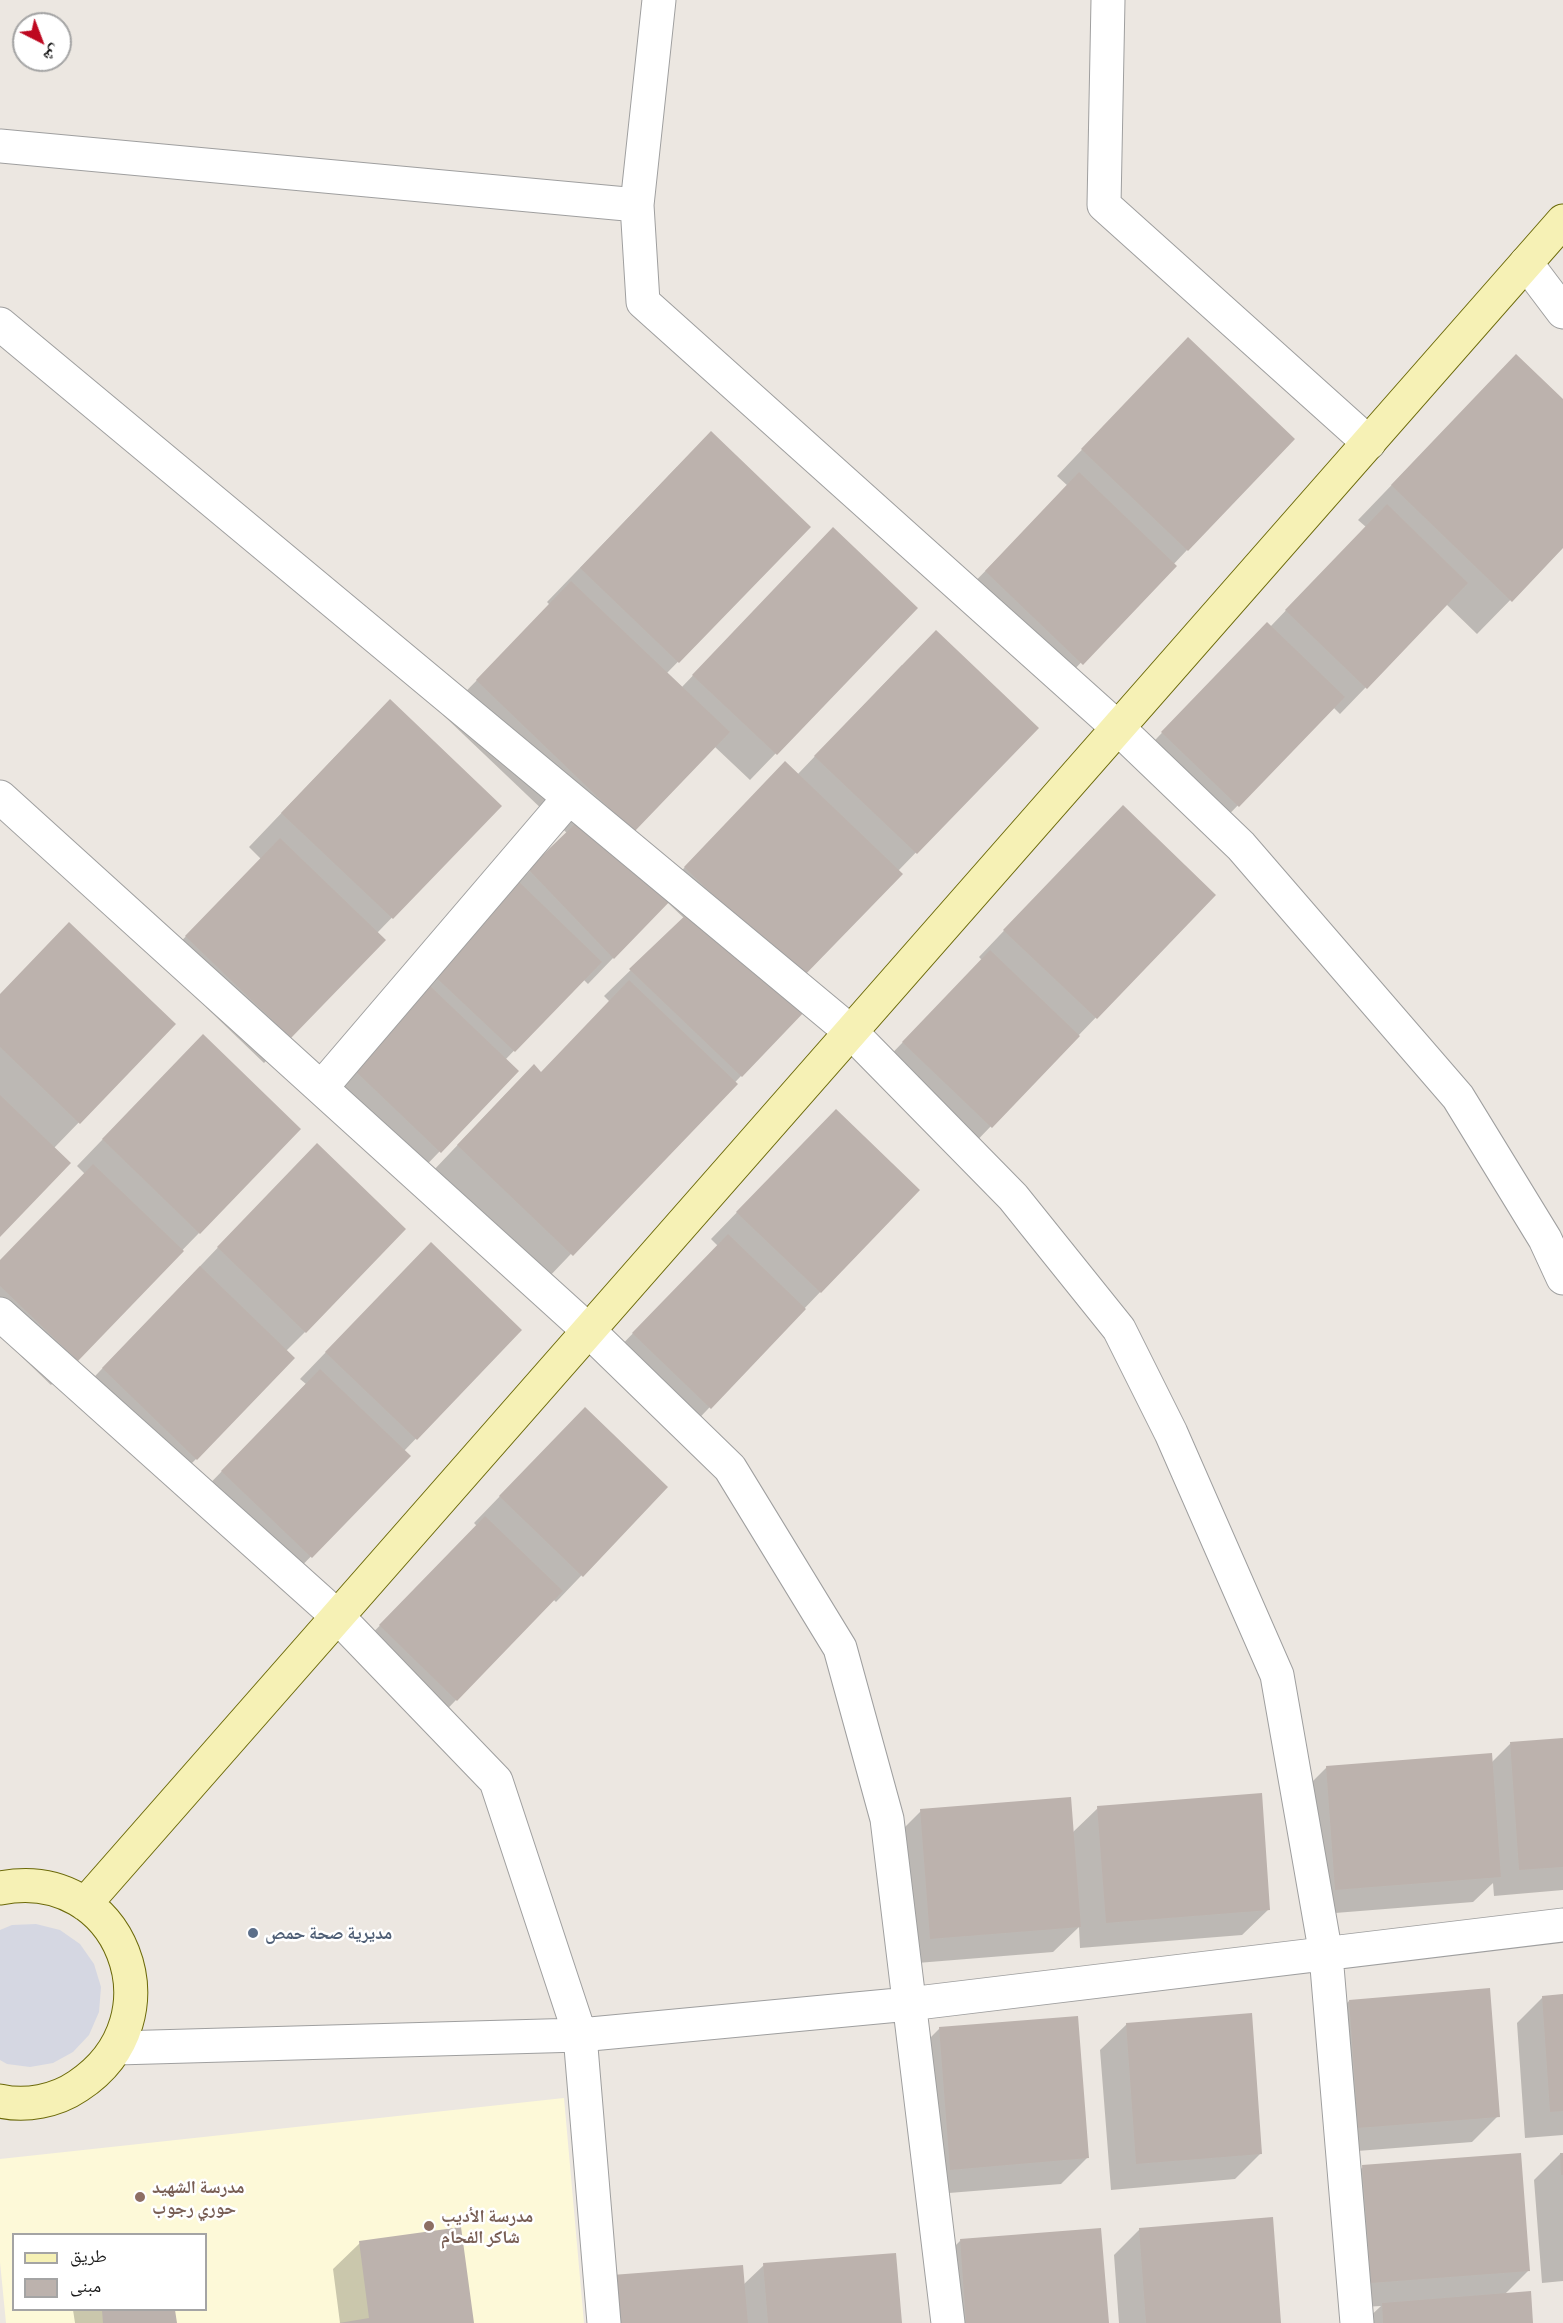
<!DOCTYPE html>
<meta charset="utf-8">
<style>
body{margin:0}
#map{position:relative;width:1563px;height:2323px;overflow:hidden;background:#ece7e1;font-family:Barlow,"Noto Naskh Arabic",sans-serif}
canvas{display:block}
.legend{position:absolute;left:12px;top:2233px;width:195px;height:78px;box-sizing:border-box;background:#fff;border:2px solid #a4a4a4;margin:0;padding:8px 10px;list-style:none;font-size:18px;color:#1b1b1b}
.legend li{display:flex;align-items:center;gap:12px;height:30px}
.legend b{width:30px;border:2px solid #a4a4a4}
.north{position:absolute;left:12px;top:12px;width:60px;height:60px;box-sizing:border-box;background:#fff;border:2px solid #a4a4a4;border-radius:50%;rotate:138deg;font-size:16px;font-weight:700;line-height:24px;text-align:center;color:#1b1b1b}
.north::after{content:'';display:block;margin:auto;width:21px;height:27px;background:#be0820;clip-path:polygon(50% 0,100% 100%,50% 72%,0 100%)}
</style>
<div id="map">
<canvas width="1563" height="2323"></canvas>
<ul class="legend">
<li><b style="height:8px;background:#f6f1b5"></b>طريق</li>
<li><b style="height:16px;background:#bcb2ad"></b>مبنى</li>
</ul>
<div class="north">ش</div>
</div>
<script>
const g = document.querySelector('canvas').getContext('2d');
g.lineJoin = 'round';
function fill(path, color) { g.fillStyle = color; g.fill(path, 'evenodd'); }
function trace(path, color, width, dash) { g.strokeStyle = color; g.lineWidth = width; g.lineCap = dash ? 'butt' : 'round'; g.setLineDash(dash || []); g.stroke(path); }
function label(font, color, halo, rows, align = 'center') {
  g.font = font + ' Barlow,"Noto Naskh Arabic",sans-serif'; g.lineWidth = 5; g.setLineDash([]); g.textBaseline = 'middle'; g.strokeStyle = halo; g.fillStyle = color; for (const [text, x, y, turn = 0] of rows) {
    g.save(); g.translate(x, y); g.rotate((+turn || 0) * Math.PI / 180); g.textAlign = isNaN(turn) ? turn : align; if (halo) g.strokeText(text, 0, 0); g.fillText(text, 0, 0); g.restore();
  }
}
fill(new Path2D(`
 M564,2098L584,2323H6L0,2262V2159ZM14,2234H206V2310H14Z`), '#fdf9d8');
fill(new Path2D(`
 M36,1924L60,1930L80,1944L94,1964L101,1987L99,2012L89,2035L73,2052L53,2063L30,2067L7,2064L0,2060V1930L12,1925Z`), '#d5d7e2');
fill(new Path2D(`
 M1162,365L1187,550L1056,689L960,597L1068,486L1057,476Z
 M1483,390L1563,401V546L1477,634L1446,604L1340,714L1333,707L1212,832L1137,759L1241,650L1270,627L1366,527L1358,520Z
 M677,467L809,527L666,674L681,688L808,555L916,608L750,780L714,746L633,831L662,891L760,789L797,775L902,665L1036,728L898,871L800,978L805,1009L546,1280L432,1172L508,1092L541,1073L610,1002L604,996L684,918L667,902L588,984L583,979L505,1060L517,1071L414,1178L325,1093L517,883L568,834L443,715L550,605L547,602Z
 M357,734L500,806L377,933L290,1037L264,1063L160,963L261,859L249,847Z
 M1097,833L1214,895L965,1153L877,1069L982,960L979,957Z
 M0,995L174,1024L54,1148L0,1235Z
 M177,1062L199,1233L51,1385L0,1336V1261L85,1174L77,1166Z
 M810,1137L918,1190L684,1434L607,1360L718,1246L711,1239Z
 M291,1171L305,1332L286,1351L196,1459L170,1485L77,1395Z
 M405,1270L520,1330L404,1451L409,1456L285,1583L196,1498L306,1384L300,1379Z
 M559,1435L666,1487L556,1602L553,1599L431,1726L354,1652L477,1526L474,1523Z
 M1563,1740V1890L1494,1896L1493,1883L1473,1902L1310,1915L1301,1793L1327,1767L1491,1763L1510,1744Z
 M1098,1808L1269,1909L1242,1935L1080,1948L1079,1927L1053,1952L905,1964L895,1837L921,1811L1072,1833Z
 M1563,1996V2135L1525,2138L1517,2023L1543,1997Z
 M1349,2001L1498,2116L1472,2142L1332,2153L1323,2027Z
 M1127,2024L1261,2153L1235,2179L1111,2190L1100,2050Z
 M940,2028L1087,2158L1061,2184L924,2195L914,2054Z
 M1560,2154H1563V2281L1542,2283L1534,2180Z
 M1363,2167L1529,2270L1505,2294L1532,2323H1363L1381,2306L1345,2308L1337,2193Z
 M1140,2229L1280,2323H1119L1114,2255Z
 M960,2241L1107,2323H938L934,2267Z
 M360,2243L472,2323H340L333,2269Z
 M764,2265L900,2323H588L743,2285Z
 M73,2310H174L175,2323H75Z`), '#0003');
fill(new Path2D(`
 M1188,337L1295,439L1188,551L1081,449Z
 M1516,354L1563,399V548L1512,602L1391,485Z
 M711,431L811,527L679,663L580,568Z
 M1079,472L1177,566L1083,665L985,571Z
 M1387,504L1468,583L1367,689L1285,610Z
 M833,527L918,608L777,755L692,675Z
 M571,581L730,732L634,832L476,680Z
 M1267,622L1345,697L1239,807L1161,732Z
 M936,630L1039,728L917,854L814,756Z
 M390,699L502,806L393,919L281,813Z
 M785,761L903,874L801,979L684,867Z
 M1123,805L1216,895L1097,1019L1003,930Z
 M577,822L673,898L614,959L528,869Z
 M280,838L386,940L291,1038L185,936Z
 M514,877L602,962L515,1052L426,968Z
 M692,909L807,1009L742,1077L629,969Z
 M69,922L176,1024L80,1124L0,1047V994Z
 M990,950L1080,1036L992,1128L902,1042Z
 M629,980L738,1084L573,1256L457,1145L534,1064L541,1072Z
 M428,984L519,1071L441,1153L350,1066Z
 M203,1034L301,1129L200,1234L102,1139Z
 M0,1095L71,1163L0,1237Z
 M836,1109L920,1190L821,1293L736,1212Z
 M317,1143L406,1229L306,1333L217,1247Z
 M93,1164L184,1251L78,1361L0,1286V1260Z
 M728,1234L806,1309L711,1409L632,1333Z
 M431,1242L522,1330L417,1440L325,1352Z
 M200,1266L295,1358L197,1460L102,1368Z
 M320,1369L411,1456L312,1558L221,1471Z
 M585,1407L668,1487L583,1577L499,1496Z
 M485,1516L563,1591L457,1701L379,1625Z
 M1563,1738V1867L1519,1870L1510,1742Z
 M1492,1753L1501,1877L1335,1890L1326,1766Z
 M1262,1793L1270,1910L1106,1923L1097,1806Z
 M1071,1797L1081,1927L930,1939L920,1809Z
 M1490,1988L1500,2117L1358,2128L1349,2000Z
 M1563,1994V2111L1550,2112L1542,1996Z
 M1252,2013L1262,2154L1136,2164L1126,2023Z
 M1078,2016L1089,2158L950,2170L939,2027Z
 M1521,2153L1530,2271L1371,2283L1362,2165Z
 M1560,2153H1563V2175H1561Z
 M1273,2217L1281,2323H1146L1139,2228Z
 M461,2227L474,2323H339L369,2318L359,2241Z
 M1101,2228L1109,2323H966L960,2239Z
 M896,2253L902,2323H768L763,2263Z
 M743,2265L748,2323H616L612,2275Z
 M1531,2291L1533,2323H1383L1382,2303Z
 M102,2310H175L177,2323H103Z`), '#bcb2ad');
const street = new Path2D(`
 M659,0L637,205L643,302L1118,728L1241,846L1458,1097L1545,1239L1563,1278
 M1108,0L1104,205L1369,443
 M0,146L637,205
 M1526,263L1563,312
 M0,324L851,1032L1013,1197L1119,1329L1171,1433L1277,1675L1326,1955L1357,2323
 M0,797L589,1331L730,1468L840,1648L887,1819L948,2323
 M321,1088L569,798
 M0,1314L338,1617L496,1781L580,2035L604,2323
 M117,2048L580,2035L909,2004L1563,1925`);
const secondary = new Path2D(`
 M0,1888C121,1864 181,2018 78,2086C56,2101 26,2107 0,2101
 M85,1904L1563,221`);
trace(street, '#9f9f9f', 35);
trace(secondary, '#6b6909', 35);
trace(street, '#fff', 33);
trace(secondary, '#f6f1b5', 33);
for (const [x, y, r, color] of [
 [253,1933,6,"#5c6f8a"],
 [140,2197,6,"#8d6e63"],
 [429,2226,6,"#8d6e63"]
]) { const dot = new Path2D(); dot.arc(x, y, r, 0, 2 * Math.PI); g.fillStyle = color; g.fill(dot); trace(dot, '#fff', 2); }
label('bold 18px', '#4e5e75', '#fff', [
 ["مديرية صحة حمص",265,1933]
], 'left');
label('bold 18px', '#785e54', '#fff', [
 ["مدرسة الشهيد",152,2187],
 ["حوري رجوب",152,2208],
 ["مدرسة الأديب",441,2216],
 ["شاكر الفحام",441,2237]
], 'left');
</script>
